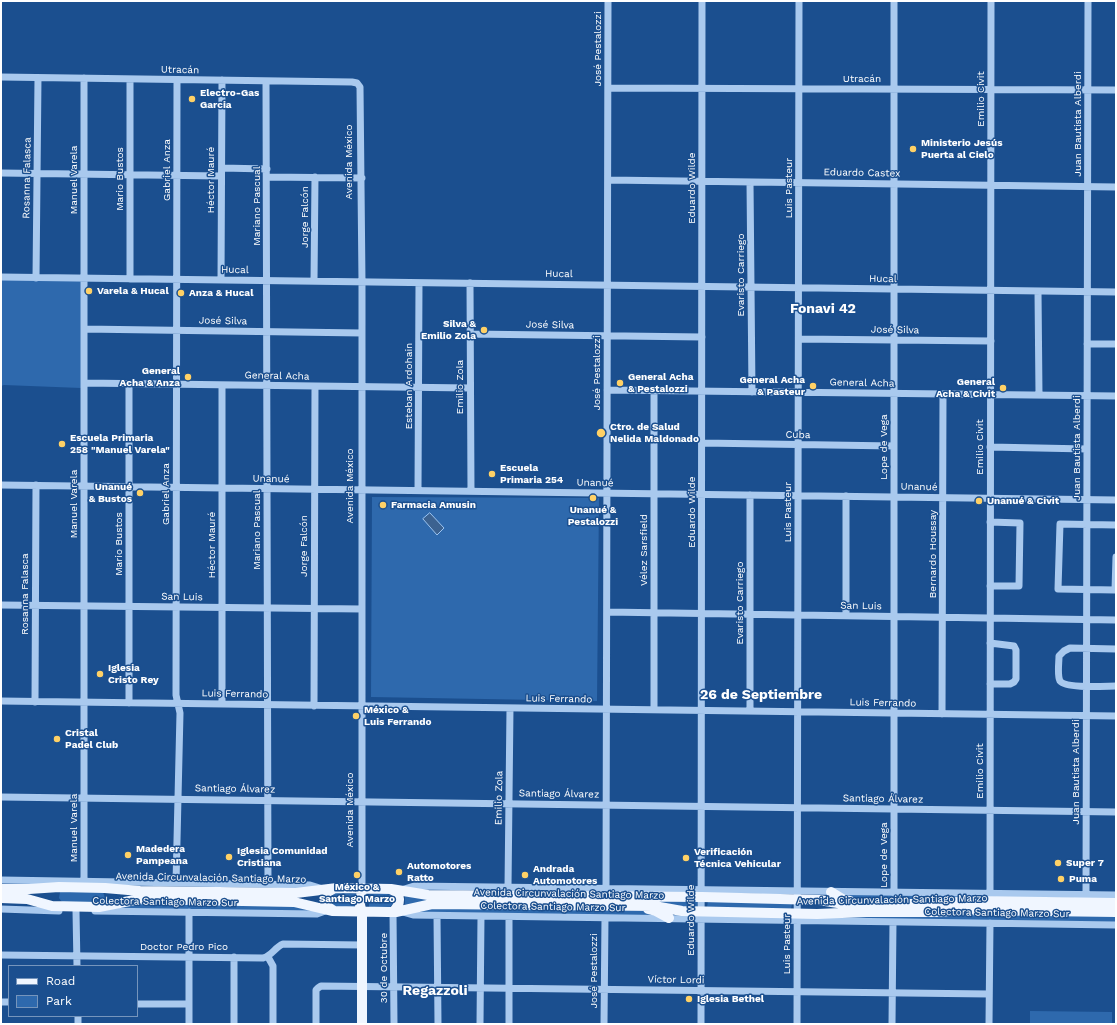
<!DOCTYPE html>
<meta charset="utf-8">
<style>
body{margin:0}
#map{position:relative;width:1117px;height:1025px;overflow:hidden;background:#1b4f8f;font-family:"Work Sans",sans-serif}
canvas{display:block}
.frame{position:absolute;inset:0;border:2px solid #fff;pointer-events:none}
.legend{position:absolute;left:8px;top:965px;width:130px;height:52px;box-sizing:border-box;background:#1b4f8f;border:1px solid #7695bc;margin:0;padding:5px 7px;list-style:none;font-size:12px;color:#fff}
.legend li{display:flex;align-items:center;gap:8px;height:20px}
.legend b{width:20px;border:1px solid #7695bc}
</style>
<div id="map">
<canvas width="1117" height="1025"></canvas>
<div class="frame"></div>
<ul class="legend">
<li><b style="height:5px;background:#f0f6ff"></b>Road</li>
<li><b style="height:11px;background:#2e69ad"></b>Park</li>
</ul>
</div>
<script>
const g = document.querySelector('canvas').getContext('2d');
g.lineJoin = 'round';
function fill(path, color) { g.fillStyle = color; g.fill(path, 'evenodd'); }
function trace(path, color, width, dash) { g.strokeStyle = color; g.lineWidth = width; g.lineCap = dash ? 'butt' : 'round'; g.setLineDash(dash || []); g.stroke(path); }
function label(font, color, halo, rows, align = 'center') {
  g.font = font + ' "Work Sans",sans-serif'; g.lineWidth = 3; g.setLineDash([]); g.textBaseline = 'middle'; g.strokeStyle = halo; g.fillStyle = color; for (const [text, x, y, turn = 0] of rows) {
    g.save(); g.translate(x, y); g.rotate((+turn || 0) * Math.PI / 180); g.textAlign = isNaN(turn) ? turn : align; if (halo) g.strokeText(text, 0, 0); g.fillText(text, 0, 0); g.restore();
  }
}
fill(new Path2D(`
 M1,278L82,279L81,388L4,385L1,386Z
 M372,497L599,498L597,701L371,697Z
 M60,892H103L105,898L102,903L62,902L59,898Z
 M336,893L357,894L356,907H337L333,905L331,899L333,895Z
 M370,894C378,894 392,891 395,901L390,907H369V895Z
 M840,894L1116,897L888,902L870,899H847Z
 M405,896L697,901V907L407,905L405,904Z
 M708,901L792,904L791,909L707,907Z
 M130,903L293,904L319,911L117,908Z
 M425,908L650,911L660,916L411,912Z
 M854,914H1116V922L817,918Z
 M1030,1011L1112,1012V1024H1030Z`), '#2e69ad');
const water = new Path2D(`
 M430,513L444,528L437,535L423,519Z`);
fill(water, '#3c6290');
trace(water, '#9cc4f0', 1);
trace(new Path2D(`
 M1,77L352,82L357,83L360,87L362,282V888
 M84,78V881
 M266,81L268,884
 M608,88L1116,90
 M222,168L267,169
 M1,173L221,176
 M267,177L362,178
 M608,180L1116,187
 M750,182L752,392
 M1,277L1116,292
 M36,278L38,78
 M130,279V79
 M221,280L222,80
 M314,281L315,177
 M470,283L471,491
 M1038,291L1039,395
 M84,329L362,333
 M470,334L702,337
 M799,339L991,341
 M1087,344H1116
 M84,383L470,388
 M129,384V703
 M607,390L1116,396
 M702,443L894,446
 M990,447L1087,449
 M1,485L1116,500
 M418,490L419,283
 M846,496V615
 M1116,525L1060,524L1058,589L1115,590L1116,557
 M990,586H1019L1020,523L990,522
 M1,605L362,609
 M607,612L1116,620
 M1116,649L1070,648L1064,651L1059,656C1059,663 1057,675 1060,681C1066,689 1106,686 1116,686
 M990,684H1010L1014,682L1016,679V650L1014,646L990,643
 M1,701L1116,716
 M35,702L36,485
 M222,704V385
 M314,706L315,386
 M654,710V390
 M750,711V495
 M942,714L943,394
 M1,797L1116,812
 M1,880L310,885L323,889
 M176,883L180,713L176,695L177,80
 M508,887L510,708
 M606,889L608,1
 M401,890L414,886L1116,895
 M894,893V1
 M990,894L991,1
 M1086,895L1088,1
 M1,909L59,911
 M76,911L77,966
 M95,911L317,914L328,910
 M399,911L413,915L1116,925
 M189,912V1024
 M393,912L394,1024
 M437,916L438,1024
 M1,955L263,958C272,956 275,947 283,944L362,945
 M268,957L273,966V1024
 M1,1002H9
 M137,1004H189
 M78,1016V1024
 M234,1024V957
 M316,1024V990L318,988L321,986L989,994
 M480,1024L481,916
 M509,1024V917
 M604,1024L605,918
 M701,1024L702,1
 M797,1024L799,1
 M892,1024L893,922
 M989,1024L990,923`), '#a9c9ee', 7);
trace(new Path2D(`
 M1,889H29L59,887L105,888L140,891L296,893L337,888L391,889L428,895L702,897L819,900L844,904H929L973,901L1116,903
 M390,889C402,893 401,904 393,912
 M831,892L844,900L850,901
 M1,898L27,899L52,906L99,907L140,899L294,902L332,911L388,912H396L432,904L654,906L682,911L817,914L866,912H937L965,910L1116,912
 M648,909L656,911L669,918
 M334,911L328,907L325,899L328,892L335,888
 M362,1024V912L360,905L362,888`), '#f0f6ff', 10);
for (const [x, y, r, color] of [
 [192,99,4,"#ffd166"],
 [913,149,4,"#ffd166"],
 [89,291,4,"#ffd166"],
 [181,293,4,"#ffd166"],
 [484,330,4,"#ffd166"],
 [188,377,4,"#ffd166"],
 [620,383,4,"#ffd166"],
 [813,386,4,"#ffd166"],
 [1003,388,4,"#ffd166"],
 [601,433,5,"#ffd166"],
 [62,444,4,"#ffd166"],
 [492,474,4,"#ffd166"],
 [140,493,4,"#ffd166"],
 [593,498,4,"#ffd166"],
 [979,501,4,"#ffd166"],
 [383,505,4,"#ffd166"],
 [100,674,4,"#ffd166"],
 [356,716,4,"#ffd166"],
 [57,739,4,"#ffd166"],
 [128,855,4,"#ffd166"],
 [229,857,4,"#ffd166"],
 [686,858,4,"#ffd166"],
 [1058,863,4,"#ffd166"],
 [399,872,4,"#ffd166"],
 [357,875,4,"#ffd166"],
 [525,875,4,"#ffd166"],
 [1061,879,4,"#ffd166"],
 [689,999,4,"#ffd166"]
]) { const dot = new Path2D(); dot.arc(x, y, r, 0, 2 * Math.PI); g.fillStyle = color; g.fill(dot); trace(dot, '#1b4f8f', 1.5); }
label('10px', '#fff', '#1b4f8f', [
 ["José Pestalozzi",598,49,-90],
 ["Utracán",180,70,1],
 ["Utracán",862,79],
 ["Emilio Civit",981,99,-90],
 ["Juan Bautista Alberdi",1078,124,-90],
 ["Avenida México",349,162,-90],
 ["Gabriel Anza",167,170,-90],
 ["Eduardo Castex",862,173,1],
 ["Rosanna Falasca",27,178,-89],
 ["Mario Bustos",120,179,-90],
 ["Manuel Varela",74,180,-90],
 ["Héctor Mauré",211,180,-90],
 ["Eduardo Wilde",692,188,-90],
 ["Luis Pasteur",789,188,-90],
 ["Mariano Pascual",257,206,-90],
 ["Jorge Falcón",305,217,-90],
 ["Hucal",235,270,1],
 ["Hucal",559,274,1],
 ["Evaristo Carriego",741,275,-90],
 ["Hucal",883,279,1],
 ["José Silva",223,321,1],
 ["José Silva",550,325,1],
 ["José Silva",895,330,1],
 ["José Pestalozzi",597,373,-90],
 ["General Acha",277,376,1],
 ["General Acha",862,383,1],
 ["Esteban Ardohain",409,386,-90],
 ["Emilio Zola",460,387,-90],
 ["Cuba",798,435,1],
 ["Lope de Vega",884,447,-90],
 ["Emilio Civit",980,447,-90],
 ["Juan Bautista Alberdi",1077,448,-90],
 ["Unanué",271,479,1],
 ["Unanué",595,483,1],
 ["Avenida México",350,486,-90],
 ["Unanué",919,487,1],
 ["Gabriel Anza",166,494,-90],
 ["Manuel Varela",74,504,-90],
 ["Eduardo Wilde",692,512,-90],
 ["Luis Pasteur",788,512,-90],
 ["Mariano Pascual",257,530,-90],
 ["Mario Bustos",119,544,-90],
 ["Héctor Mauré",212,545,-90],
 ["Jorge Falcón",304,546,-90],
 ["Vélez Sarsfield",644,550,-90],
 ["Bernardo Houssay",933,554,-90],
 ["Rosanna Falasca",25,594,-90],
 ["San Luis",182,597,1],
 ["Evaristo Carriego",740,603,-90],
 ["San Luis",861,606,1],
 ["Luis Ferrando",235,694,1],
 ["Luis Ferrando",559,699,1],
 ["Luis Ferrando",883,703,1],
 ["Emilio Civit",980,771,-90],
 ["Juan Bautista Alberdi",1076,772,-90],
 ["Santiago Álvarez",235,789,1],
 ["Santiago Álvarez",559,794,1],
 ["Emilio Zola",499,798,-89],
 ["Santiago Álvarez",883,799,1],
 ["Avenida México",350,810,-90],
 ["Manuel Varela",74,828,-90],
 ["Lope de Vega",884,855,-90],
 ["Avenida Circunvalación Santiago Marzo",211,878,1],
 ["Avenida Circunvalación Santiago Marzo",569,894,1],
 ["Avenida Circunvalación Santiago Marzo",892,900,-1],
 ["Colectora Santiago Marzo Sur",165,902,1],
 ["Colectora Santiago Marzo Sur",553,907,1],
 ["Colectora Santiago Marzo Sur",997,913,1],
 ["Eduardo Wilde",691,920,-90],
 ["Luis Pasteur",787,944,-90],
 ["Doctor Pedro Pico",184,947],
 ["30 de Octubre",384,968,-90],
 ["José Pestalozzi",594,971,-90],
 ["Víctor Lordi",676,980,1]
]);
label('bold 10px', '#fff', '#1b4f8f', [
 ["Electro-Gas",200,93],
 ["Garcia",200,105],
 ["Ministerio Jesús",921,143],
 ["Puerta al Cielo",921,155],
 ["Varela & Hucal",97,291],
 ["Anza & Hucal",189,293],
 ["Silva &",476,324,"right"],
 ["Emilio Zola",476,336,"right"],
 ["General",180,371,"right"],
 ["Acha & Anza",180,383,"right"],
 ["General Acha",628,377],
 ["& Pestalozzi",628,389],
 ["General Acha",805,380,"right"],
 ["& Pasteur",805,392,"right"],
 ["General",995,382,"right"],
 ["Acha & Civit",995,394,"right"],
 ["Ctro. de Salud",610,427],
 ["Nelida Maldonado",610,439],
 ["Escuela Primaria",70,438],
 ["258 \"Manuel Varela\"",70,450],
 ["Escuela",500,468],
 ["Primaria 254",500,480],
 ["Unanué",132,487,"right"],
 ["& Bustos",132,499,"right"],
 ["Unanué & Civit",987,501],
 ["Farmacia Amusin",391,505],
 ["Unanué &",593,510,"center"],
 ["Pestalozzi",593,522,"center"],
 ["Iglesia",108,668],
 ["Cristo Rey",108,680],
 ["México &",364,710],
 ["Luis Ferrando",364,722],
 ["Cristal",65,733],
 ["Padel Club",65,745],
 ["Madedera",136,849],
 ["Pampeana",136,861],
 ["Iglesia Comunidad",237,851],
 ["Cristiana",237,863],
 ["Verificación",694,852],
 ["Técnica Vehicular",694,864],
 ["Super 7",1066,863],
 ["Automotores",407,866],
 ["Ratto",407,878],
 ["Andrada",533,869],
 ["Automotores",533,881],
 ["Puma",1069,879],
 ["México &",357,887,"center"],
 ["Santiago Marzo",357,899,"center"],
 ["Iglesia Bethel",697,999]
], 'left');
label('bold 14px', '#fff', '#1b4f8f', [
 ["Fonavi 42",823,309],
 ["26 de Septiembre",761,695],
 ["Regazzoli",435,991]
]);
</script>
